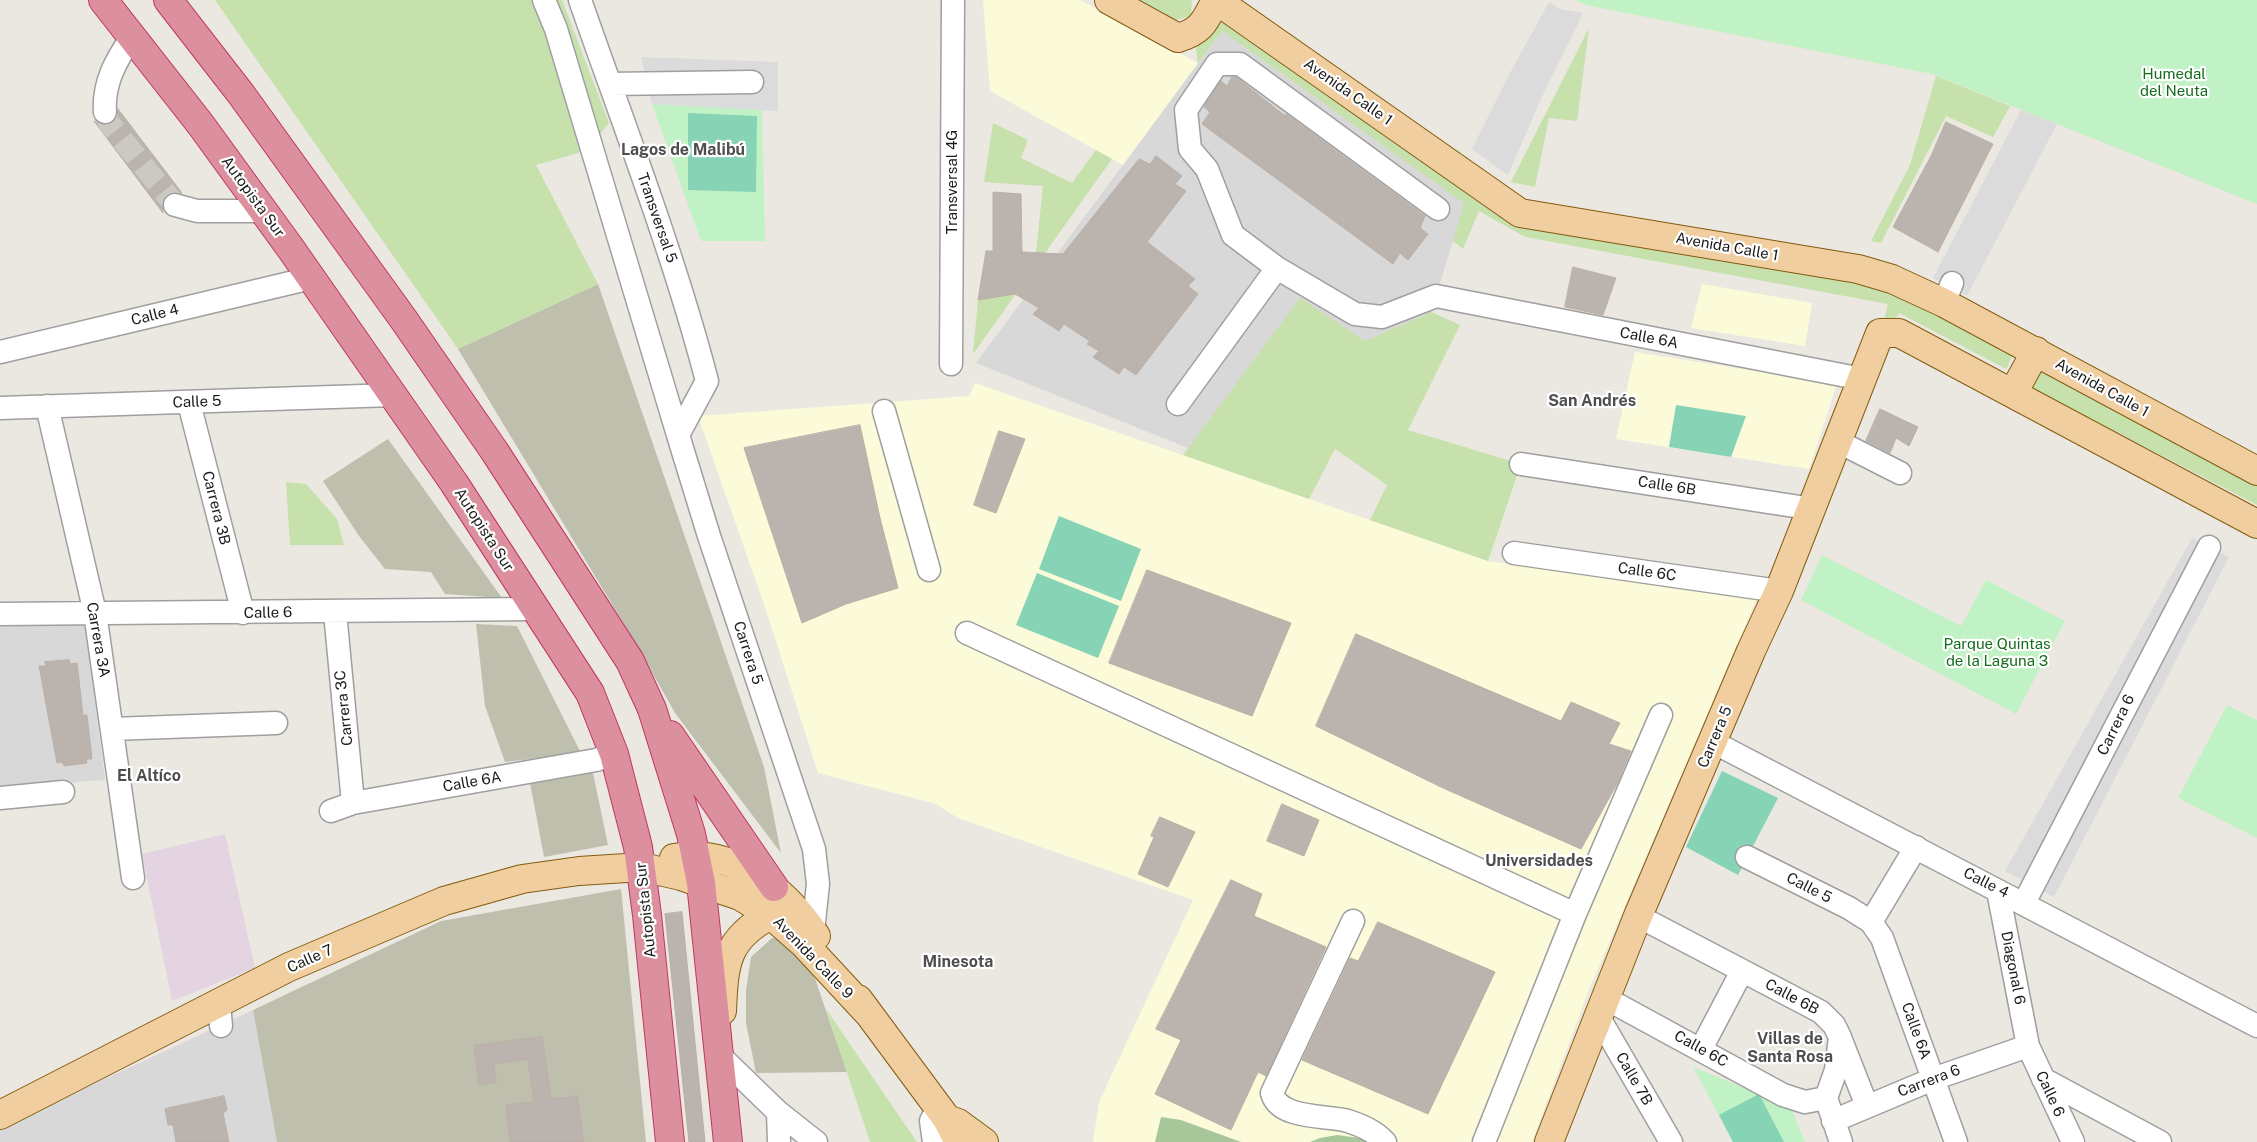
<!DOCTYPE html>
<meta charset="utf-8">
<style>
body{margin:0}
canvas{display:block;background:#ebe8e1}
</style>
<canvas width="2257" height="1142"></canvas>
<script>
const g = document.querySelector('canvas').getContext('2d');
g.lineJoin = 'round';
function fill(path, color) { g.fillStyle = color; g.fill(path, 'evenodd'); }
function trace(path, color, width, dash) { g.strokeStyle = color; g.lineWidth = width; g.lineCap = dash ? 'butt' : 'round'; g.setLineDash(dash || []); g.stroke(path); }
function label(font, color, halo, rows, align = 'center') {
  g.font = font + ' "Public Sans",sans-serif'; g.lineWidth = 4.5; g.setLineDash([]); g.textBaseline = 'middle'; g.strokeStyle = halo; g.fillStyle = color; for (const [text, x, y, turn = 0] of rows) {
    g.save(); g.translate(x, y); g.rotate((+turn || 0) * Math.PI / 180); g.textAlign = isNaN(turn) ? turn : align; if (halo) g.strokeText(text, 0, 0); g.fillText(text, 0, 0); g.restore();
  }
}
fill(new Path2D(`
 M1222,31L1465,203L1431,312L1365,341L1188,448L976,363Z
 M85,623L105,780L0,787V625Z
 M253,1010L277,1142H0V1128Z`), '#d9d8d8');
fill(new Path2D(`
 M225,834L255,968L172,1001L142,854Z`), '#e4d4e1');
fill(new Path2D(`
 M983,0H1080L1198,63L1123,165L990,91Z
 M1702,284L1812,303L1805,346L1691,328Z
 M1635,352L1837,384L1809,469L1616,439Z
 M975,383L1488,561L1756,600L1588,992L1532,1142H1093L1099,1102L1193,900L958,818L936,804L818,773L766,610L698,416L969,396Z`), '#fbfbda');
fill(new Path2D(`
 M598,284L764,767L781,853L675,713L639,649L458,349Z
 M388,439L502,598L445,594L431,572L385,569L359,536L323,481Z
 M476,624L517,626L581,753L505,762L485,706Z
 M593,773L608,845L544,857L530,783Z
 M621,889L646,1142H277L253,1010L441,921Z
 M772,938L785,940L810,964L847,1072L756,1073L746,1023V990L751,957Z`), '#bfbfae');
fill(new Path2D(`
 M215,0H562L609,123L596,139L578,153L536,165L598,284L458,349Z
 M1134,0H1192L1191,16L1173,21Z
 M1222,17L1523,222L1881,283L2015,351L2006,369L1899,313L1887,330L1882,329L1888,304L1525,237L1479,211L1463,249L1453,241L1464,203L1222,31L1198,63L1196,49Z
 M1589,28L1577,121L1549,118L1535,187L1511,182Z
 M1936,76L2010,106L1993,137L1946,116L1881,243L1871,241L1910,165Z
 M993,123L1028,140L1021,158L1072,183L1096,150L1112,159L973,354L978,300L1015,294L1036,253L1043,186L984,182Z
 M1300,298L1365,341L1431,312L1460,325L1408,430L1521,464L1488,561L1370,520L1387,485L1335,449L1309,499L1183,455Z
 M2040,365L2257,483V505L2028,386Z
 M286,482L306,484L337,519L344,545H290Z
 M826,1009L917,1142H870Z`), '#c6e1ab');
fill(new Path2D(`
 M1161,1117L1181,1120L1241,1142H1155Z
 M1337,1135L1367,1139L1368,1142H1310L1320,1138Z`), '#a7c79a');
fill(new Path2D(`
 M1576,0H2257V204L1932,74L1586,5Z
 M652,104L762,110L765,241H701Z
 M1822,555L1961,626L1986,580L2065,621L2016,714L1801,600Z
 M2227,705L2257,720V838L2178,798Z
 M1693,1067L1791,1107L1805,1142H1733Z`), '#c1f2c5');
fill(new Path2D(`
 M688,113L757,116L756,192L688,190Z
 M1676,405L1746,416L1731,457L1669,447Z
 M1059,516L1141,549L1121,601L1039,569Z
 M1037,573L1119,606L1098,658L1016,625Z
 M1722,771L1778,798L1738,875L1686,847Z
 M1759,1094L1784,1142H1733L1719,1115Z`), '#86d3b6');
fill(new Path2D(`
 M1549,2L1560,9L1583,13L1540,101L1508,175L1472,149L1511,71Z
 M641,57L778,62V111L652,104Z
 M2021,110L2057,124L1967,296L1933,278Z
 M2192,538L2229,557L2054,897L2005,871Z`), '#dbdbdb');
const building = new Path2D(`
 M1232,77H1236L1285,116L1286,114L1425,216L1420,228L1428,234L1408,260L1400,253L1393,264L1202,124L1210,112L1204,107L1221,81L1227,86Z
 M118,109L182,193L172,192L165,196L162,202L163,213L94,121L105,125L111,124L117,118Z
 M1946,122L1993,144L1938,252L1893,227L1931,156Z
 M1156,156L1182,176L1175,184L1186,191L1147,242L1195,279L1188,286L1198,294L1136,375L1124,367L1119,374L1093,357L1099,351L1087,344L1090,341L1064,324L1059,331L1033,314L1039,308L1015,294L978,300L986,251H993V192L1021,194L1022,252L1063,254L1139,159L1150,164Z
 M1573,267L1616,278L1603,315L1565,307Z
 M1880,409L1918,427L1909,446L1896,438L1890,453L1866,441Z
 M860,425L880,518L898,588L846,604L802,623L744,448Z
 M999,431L1025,439L996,513L974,505Z
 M1147,570L1291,623L1252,716L1109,663Z
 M1356,634L1561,721L1571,702L1620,723L1609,744L1631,751L1617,784L1581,849L1443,788L1316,726Z
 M69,660L70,664L77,663L83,715H87L92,759H86L87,763L64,766L62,762L57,763L39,666H46L45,662Z
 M1282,804L1319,820L1304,856L1267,841Z
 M1160,817L1195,832L1168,887L1138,874L1154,837L1151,836Z
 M1231,880L1262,894L1254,916L1326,947L1266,1076L1258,1072L1231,1130L1155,1094L1181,1040L1156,1029Z
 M682,912L705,1142H689L665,914Z
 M1378,922L1495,972L1428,1114L1302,1060L1350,958L1358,961Z
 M542,1037L551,1099L577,1096L584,1142H510L506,1105L534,1102L528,1059L494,1064L496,1082L479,1085L474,1046Z
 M224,1096L227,1110L223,1113L229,1142H176L173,1125H168L165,1109Z`);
fill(building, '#bbb4ae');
trace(building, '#bbafa5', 1);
trace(new Path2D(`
 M105,112L109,123L175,205`), '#ccc9c3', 22, [22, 11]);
const minor = new Path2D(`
 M544,0L556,29L678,435
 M580,0C624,126 673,251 707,381L678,435L709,536L814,849L818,884L813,931
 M610,84L752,82
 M105,112C103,83 116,60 132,37
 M175,205L197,211H264
 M1438,209L1240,64H1217L1186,110L1190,149L1207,169L1233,235L1277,268L1355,314L1382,317L1436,296L1862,379
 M1944,303L1952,283
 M0,352L311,278
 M951,364L953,0
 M189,403L243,613
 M1178,404L1277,268
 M47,406L95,613L133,878
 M0,408L393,395
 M884,411L929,570
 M1837,441L1900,473
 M1521,464L1813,509
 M1514,553L1779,591
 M335,612L353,803
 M0,614L535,609
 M967,633L1575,914
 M112,729L276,723
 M1713,742L2257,1026
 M0,798L63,792
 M331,811L353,803L596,760L614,754
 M1747,857L1849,908L1871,922L1882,938L1956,1142
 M1998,891L2028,1046L2073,1142
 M2024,903L2209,547
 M1638,916L1821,1012L1834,1025L1840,1037L1836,1070L1826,1098L1841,1142
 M1353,921L1272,1093C1279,1120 1328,1115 1348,1121C1363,1126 1374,1131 1385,1142
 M1871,922L1916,847
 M1605,998L1783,1095L1805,1102L1826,1098
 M219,1004L221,1026
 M1598,1016L1671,1142
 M1841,1040L1867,1106
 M1701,1049L1742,971
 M719,1055L778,1112L816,1142
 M2043,1079L2160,1142
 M778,1112L779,1142
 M1833,1121L1933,1079L2028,1046
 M934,1142L931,1121L938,1108
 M1484,1142L1575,914L1661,715`);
const major = new Path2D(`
 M1109,0L1178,38C1202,31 1205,21 1216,0
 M1216,0L1520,213L1858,269L1892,279L1944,303L2257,471
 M2013,393L2036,351
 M674,858C734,847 785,890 816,936
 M858,999L947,1119L959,1142
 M722,1011C724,963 726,938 771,915
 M0,1115L289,967L444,901L522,879L579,871L642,867L681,876L740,896L771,915L804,944L869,1014
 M947,1119L958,1123L984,1142
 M1549,1142L1638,916L1751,651L1779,591L1880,333H1899L2257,524`);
const highway = new Path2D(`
 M103,0L201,125L291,249L454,483L590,693L614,754L638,847L647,915L670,1142
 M168,0L241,94L404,320L495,452L630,661L652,709L691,834L701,883L728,1142
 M670,735L774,887`);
trace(minor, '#9f9f9f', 25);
trace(major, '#835c0f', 30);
trace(highway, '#c23565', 30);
trace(minor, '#fff', 22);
trace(major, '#f1cea0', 28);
trace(highway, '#dc909e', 28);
label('15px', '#166c1d', '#fff', [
 ["Humedal",2174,74],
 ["del Neuta",2174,91],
 ["Parque Quintas",1997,644],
 ["de la Laguna 3",1997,661]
]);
label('15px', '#1b1b1b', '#fff', [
 ["Avenida Calle 1",1348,92,35],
 ["Transversal 4G",952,182,-90],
 ["Autopista Sur",253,197,54],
 ["Transversal 5",657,218,71],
 ["Avenida Calle 1",1727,247,10],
 ["Calle 4",155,315,-14],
 ["Calle 6A",1649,338,11],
 ["Avenida Calle 1",2102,388,29],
 ["Calle 5",197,402,-2],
 ["Calle 6B",1667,486,9],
 ["Carrera 3B",216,508,76],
 ["Autopista Sur",484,530,57],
 ["Calle 6C",1647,572,8],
 ["Calle 6",268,613,-1],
 ["Carrera 3A",98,640,80],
 ["Carrera 5",748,653,72],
 ["Carrera 3C",344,708,-96],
 ["Carrera 6",2116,725,-64],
 ["Carrera 5",1715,737,-67],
 ["Calle 6A",472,782,-10],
 ["Calle 4",1986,883,27],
 ["Calle 5",1809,888,27],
 ["Autopista Sur",646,910,-96],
 ["Avenida Calle 9",813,958,46],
 ["Calle 7",310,959,-24],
 ["Diagonal 6",2013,968,79],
 ["Calle 6B",1792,997,28],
 ["Calle 6A",1916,1031,70],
 ["Calle 6C",1701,1049,29],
 ["Calle 7B",1634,1079,60],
 ["Carrera 6",1929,1081,-21],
 ["Calle 6",2050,1094,65]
]);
label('bold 16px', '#4e4e4e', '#fff', [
 ["Lagos de Malibú",683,150],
 ["San Andrés",1592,401],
 ["El Altíco",149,776],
 ["Universidades",1539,861],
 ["Minesota",958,962],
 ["Villas de",1790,1039],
 ["Santa Rosa",1790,1057]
]);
</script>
